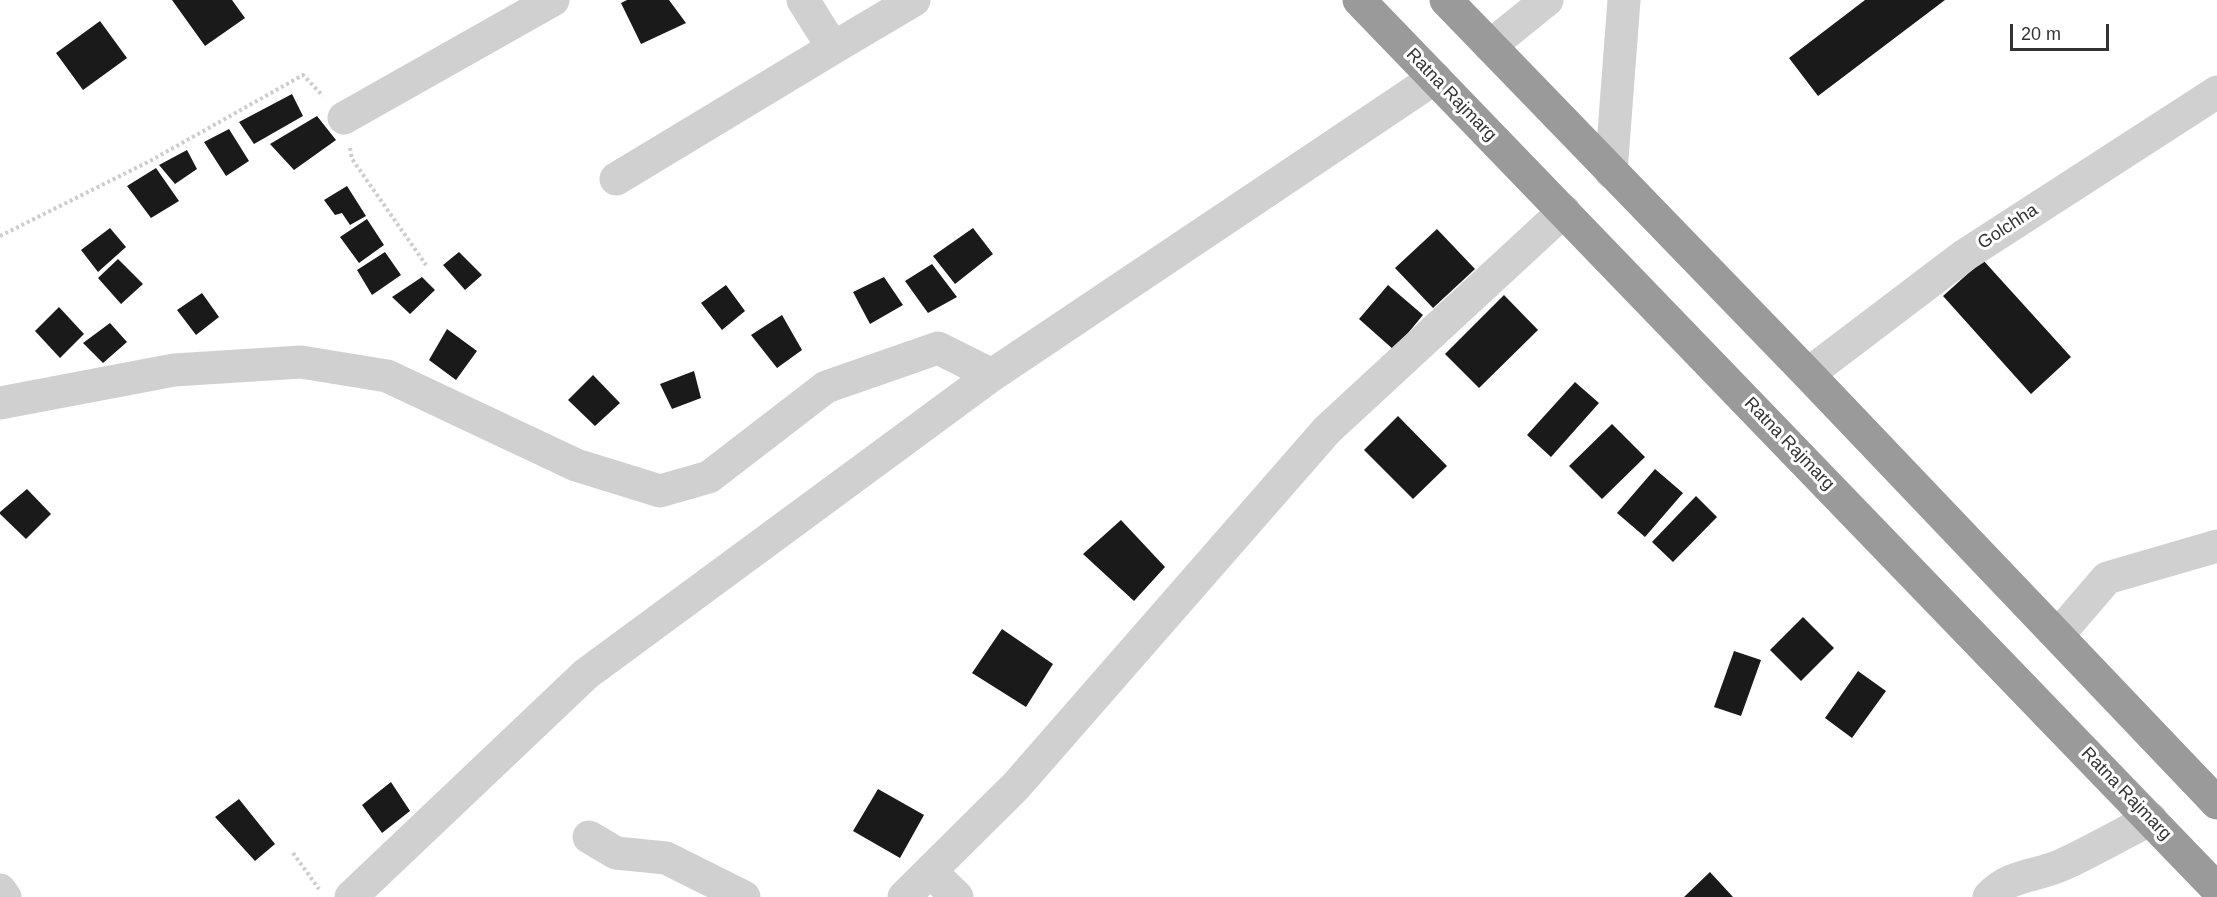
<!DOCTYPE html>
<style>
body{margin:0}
#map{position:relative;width:2217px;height:897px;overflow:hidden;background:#fff;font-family:Helvetica,sans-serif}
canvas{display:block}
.scale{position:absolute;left:2010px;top:24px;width:99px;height:27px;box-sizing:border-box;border:3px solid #333;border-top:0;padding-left:8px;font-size:18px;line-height:21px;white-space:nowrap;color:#333;-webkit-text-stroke:4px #fff;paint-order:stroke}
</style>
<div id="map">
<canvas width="2217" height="897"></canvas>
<div class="scale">20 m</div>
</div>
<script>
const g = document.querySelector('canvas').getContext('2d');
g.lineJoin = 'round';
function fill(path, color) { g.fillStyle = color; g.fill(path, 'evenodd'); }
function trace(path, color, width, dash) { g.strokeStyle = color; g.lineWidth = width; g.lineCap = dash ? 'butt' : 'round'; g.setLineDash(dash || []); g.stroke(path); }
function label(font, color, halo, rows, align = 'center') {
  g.font = font + ' Helvetica,sans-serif'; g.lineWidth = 6; g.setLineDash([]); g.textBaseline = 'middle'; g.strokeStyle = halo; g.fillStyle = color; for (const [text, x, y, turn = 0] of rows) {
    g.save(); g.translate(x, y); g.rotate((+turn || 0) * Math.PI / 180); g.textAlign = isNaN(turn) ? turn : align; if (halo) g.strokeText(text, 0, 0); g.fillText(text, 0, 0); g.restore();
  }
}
fill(new Path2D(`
 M172,0H232L245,18L205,46Z
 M627,0H669L686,23L641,44L621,3Z
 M1865,0H1945L1818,96L1789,58Z
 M100,21L127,58L83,90L56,53Z
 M292,94L303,116L254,144L239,122Z
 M317,116L336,140L294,170L270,144Z
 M229,129L249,161L226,176L204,142Z
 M187,150L197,169L175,184L159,165Z
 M156,168L179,201L151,218L127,186Z
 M347,186L366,216L350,225L342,213L335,215L324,200Z
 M367,219L384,245L359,263L340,237Z
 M110,228L126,247L98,272L81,250Z
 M973,228L993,254L955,284L933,256Z
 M1437,229L1475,269L1433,308L1395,268Z
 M385,252L401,275L372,295L357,270Z
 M459,252L482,275L465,290L443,265Z
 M118,259L143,284L121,304L98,278Z
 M1983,260L2071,357L2031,394L1943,296Z
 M932,264L957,297L928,313L905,281Z
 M422,277L435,290L410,314L392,297Z
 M884,277L903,305L870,324L853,292Z
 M726,285L745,311L722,330L701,303Z
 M1388,285L1423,315L1394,350L1359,319Z
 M202,293L219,317L196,335L177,310Z
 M1504,295L1538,330L1479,388L1445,354Z
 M59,307L84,334L60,358L35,331Z
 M782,315L802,350L777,368L751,335Z
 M110,323L127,342L103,363L83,343Z
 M447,329L477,351L456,380L429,360Z
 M694,371L701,398L672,409L660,384Z
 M593,375L620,403L595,426L568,400Z
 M1575,382L1599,403L1551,457L1527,435Z
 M1398,416L1447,466L1413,499L1364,450Z
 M1612,424L1645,457L1602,499L1569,466Z
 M1655,469L1683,493L1645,537L1617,513Z
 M27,489L51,514L26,539L0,514V512Z
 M1696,496L1717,517L1673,562L1652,542Z
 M1121,520L1165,567L1134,601L1083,554Z
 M1803,617L1834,648L1801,681L1770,650Z
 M1002,629L1053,664L1026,707L972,673Z
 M1734,651L1761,660L1741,716L1714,707Z
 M1858,671L1886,691L1852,738L1825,718Z
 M391,782L410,811L382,833L362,805Z
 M878,789L924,815L900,858L853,831Z
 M239,799L275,844L255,861L215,817Z
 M1710,872L1733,897H1684Z`), '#1a1a1a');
trace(new Path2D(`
 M350,148L352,159L426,265
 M0,236L150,161L303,75L323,96
 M293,853L319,889`), '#cdcdcd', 4, [3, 3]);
trace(new Path2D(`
 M803,0L833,48L914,0
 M1490,46L1547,0
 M344,118L553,0
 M1611,172L1624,0
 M616,179L833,48
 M1808,374L1965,255L2217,92
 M0,403L174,370L301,362L387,376L576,465L660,491L709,477L826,387L938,348L992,375
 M2058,635L2107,578L2217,546
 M589,837L616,853L666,858L744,897
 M930,871L957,897
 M0,890L5,897
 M351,897L586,674L992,375L1435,78
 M904,897L1016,786L1327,430L1564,211
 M1989,897C2011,873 2037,877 2064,864C2094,850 2122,834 2151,819`), '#d0d0d0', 33);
trace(new Path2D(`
 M1359,0L2217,889
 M1446,0L1808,374L2217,803`), '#9a9a9a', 33);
label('18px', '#333', '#fff', [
 ["Ratna Rajmarg",1451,95,46],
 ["Golchha",2008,227,-33],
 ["Ratna Rajmarg",1789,444,46],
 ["Ratna Rajmarg",2126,794,46]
]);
</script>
